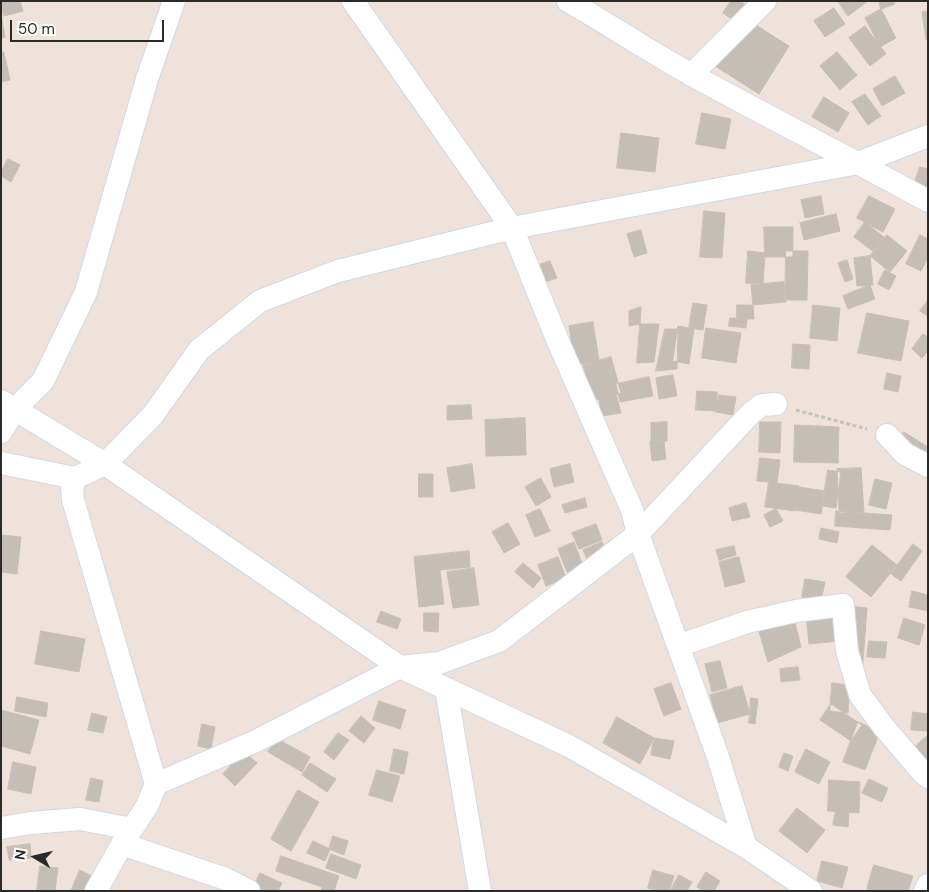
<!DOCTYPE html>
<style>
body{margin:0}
#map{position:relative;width:929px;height:892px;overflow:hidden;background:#eee2db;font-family:"DM Sans",sans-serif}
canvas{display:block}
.frame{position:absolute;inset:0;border:2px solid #2a2a2a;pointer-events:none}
.north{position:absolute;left:10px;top:832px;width:50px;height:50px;-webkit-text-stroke:4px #fff;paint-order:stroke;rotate:279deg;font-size:14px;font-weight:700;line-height:20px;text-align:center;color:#2a2a2a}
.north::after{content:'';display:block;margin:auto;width:18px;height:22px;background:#2a2a2a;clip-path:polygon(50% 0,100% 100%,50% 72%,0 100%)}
.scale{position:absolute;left:10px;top:20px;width:154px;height:22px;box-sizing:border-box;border:2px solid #2a2a2a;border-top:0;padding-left:6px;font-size:15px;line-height:18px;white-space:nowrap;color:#2a2a2a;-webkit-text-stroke:4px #fff;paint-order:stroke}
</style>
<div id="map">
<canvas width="929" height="892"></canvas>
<div class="frame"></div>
<div class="north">N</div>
<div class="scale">50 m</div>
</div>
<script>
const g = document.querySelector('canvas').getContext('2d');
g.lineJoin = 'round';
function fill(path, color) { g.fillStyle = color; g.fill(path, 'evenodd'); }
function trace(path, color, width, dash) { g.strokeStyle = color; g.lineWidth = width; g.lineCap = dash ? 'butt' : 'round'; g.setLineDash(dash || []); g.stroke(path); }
const building = new Path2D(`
 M1,1H20L23,11L4,16Z
 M731,1H740L750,8L739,24L723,13Z
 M838,1H868L848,16Z
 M879,1H894L895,4L881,9Z
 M834,8L845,24L825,37L814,21Z
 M881,9L896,38L880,47L865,18Z
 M928,11V40H926L922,12Z
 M1,13L5,37L1,38Z
 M745,18L789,46L759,94L715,66Z
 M865,26L886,54L870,66L849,38Z
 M4,52L10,80L1,82V53Z
 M837,52L857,75L840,90L820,66Z
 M895,76L905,93L882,106L873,89Z
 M865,94L881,116L868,125L852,102Z
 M824,97L849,113L838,132L812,117Z
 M702,113L731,119L725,149L696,144Z
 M621,133L659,138L655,172L617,168Z
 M8,159L20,165L11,182L1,176V172Z
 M920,167L928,169V188L914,184Z
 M821,196L824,214L805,218L801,200Z
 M869,196L895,209L883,232L857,218Z
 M704,211L725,213L722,258L700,257Z
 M836,214L840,231L804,240L800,223Z
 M865,222L885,238L874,252L854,237Z
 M764,227H793V257H765Z
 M641,230L647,253L634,257L627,234Z
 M887,235L907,251L890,272L870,256Z
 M920,235L928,239V258L921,271L906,264Z
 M748,251L765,253L763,284L746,283Z
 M786,251H808L807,300H785Z
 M870,256L873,285L857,286L854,258Z
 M847,260L853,279L845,282L838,263Z
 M550,261L557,278L545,282L539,265Z
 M885,270L896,276L889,290L878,284Z
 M784,282L786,302L753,305L751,285Z
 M870,285L875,299L848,309L843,296Z
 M928,300V316L920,311Z
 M693,303L707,305L703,330L689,328Z
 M737,305H753L754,319H737Z
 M813,305L840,308L837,341L810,338Z
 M641,307L640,324L629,326V311Z
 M867,313L909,321L901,361L858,353Z
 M730,318L747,319L746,328L729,326Z
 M593,322L599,361L575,365L569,326Z
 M640,324H659L654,362L637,363Z
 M678,326L694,329L689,364L673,361Z
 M706,328L741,333L736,363L702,358Z
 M665,329H678L677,369L656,371Z
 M923,334L928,337V351L922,358L912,349Z
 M793,344L810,345L809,369L792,368Z
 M611,357L621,393L593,401L583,365Z
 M887,373L901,376L898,392L884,389Z
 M673,375L677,396L659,399L656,378Z
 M649,377L653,396L620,402L616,384Z
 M697,391L717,392V411L696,410Z
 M616,394L621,413L602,416L599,399Z
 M719,395L736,397L733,415L716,412Z
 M471,405L472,419L447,420V406Z
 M525,418L526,455L486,456L485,420Z
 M667,422V441H651V423Z
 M760,422H781L780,453L759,452Z
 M795,425L839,427L838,463L794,462Z
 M904,432L928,447L921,459L897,443Z
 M664,441L666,459L652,461L650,442Z
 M760,458L780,460L777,483L757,481Z
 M472,464L475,488L451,492L447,468Z
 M570,464L574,482L554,487L550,469Z
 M861,468L864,512L839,513L837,469Z
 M828,470L841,472L836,508L822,506Z
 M419,474H433V497H419Z
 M541,478L551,497L536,506L525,487Z
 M875,479L892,483L886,509L869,505Z
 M769,482L799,486L795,511L765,507Z
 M799,487L825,491L821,514L795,510Z
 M585,498L587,507L565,513L562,505Z
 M746,503L750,517L732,521L729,508Z
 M540,509L550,531L535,537L526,515Z
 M776,509L783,521L770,527L764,515Z
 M836,511L892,515L890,530L835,526Z
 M508,523L520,544L504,553L492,532Z
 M596,524L602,540L579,549L572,533Z
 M821,528L839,532L837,543L819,539Z
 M1,535L21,537L17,574L1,572Z
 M574,542L583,566L567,572L558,549Z
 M602,542L606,551L587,559L583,550Z
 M913,544L922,551L901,581L891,574Z
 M872,545L897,565L871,597L846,577Z
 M734,546L736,555L719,560L716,550Z
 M469,551L470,567L440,570L444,604L419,607L414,557Z
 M558,557L566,578L546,586L538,565Z
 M739,557L745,582L725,587L719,562Z
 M523,563L541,578L533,588L515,572Z
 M474,568L479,605L453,608L447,572Z
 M805,579L825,582L821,601L802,597Z
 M912,591L928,595V611L909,607Z
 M849,606L867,608L862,675Z
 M381,611L401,619L397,629L377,622Z
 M424,613H439L438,632L424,631Z
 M837,613L839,641L809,644L806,616Z
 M904,618L925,625L919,645L898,638Z
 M794,619L801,647L768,662L757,625Z
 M41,631L85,639L79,672L35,664Z
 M869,641L887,642L885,658L867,657Z
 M720,661L727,688L712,692L705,664Z
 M798,667L800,680L781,682L780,669Z
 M671,683L681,709L664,716L654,689Z
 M832,683L850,685L848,713L830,711Z
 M742,686L750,714L717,723L710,695Z
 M17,697L48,703L46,717L15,711Z
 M751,698L758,699L755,724L749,723Z
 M379,701L406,710L400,729L373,720Z
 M831,704L862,725L851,741L820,720Z
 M1,710L39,720L30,754L1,746Z
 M913,712L928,714V731L911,730Z
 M92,713L107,717L103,733L88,730Z
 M361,716L375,728L364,743L349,731Z
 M617,717L654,738L640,764L603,743Z
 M858,722L880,731L865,770L843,762Z
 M202,724L215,727L211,749L198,746Z
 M338,733L349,740L334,760L324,752Z
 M928,735V760L915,747Z
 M276,738L310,757L302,772L268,752Z
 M654,738L674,741L670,759L651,755Z
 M394,749L408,752L404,774L390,771Z
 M806,749L830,762L819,784L795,772Z
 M244,752L257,763L235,786L223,774Z
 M784,753L793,756L788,771L779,767Z
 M13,762L36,767L31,794L8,789Z
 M310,763L336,779L327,792L302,775Z
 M377,770L400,776L392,802L369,795Z
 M91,778L103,781L99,802L86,800Z
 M869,779L888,788L882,802L862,793Z
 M829,780L860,782L859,813L828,811Z
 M298,790L319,802L291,851L271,839Z
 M797,808L825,830L807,853L779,831Z
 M836,811L849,812L848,827L833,825Z
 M333,836L348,841L344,855L329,849Z
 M313,841L330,849L325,861L307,853Z
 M30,844L31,858L9,860L7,847Z
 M331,854L361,865L356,879L326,868Z
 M281,856L339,876L334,891H321L322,887L276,871Z
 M822,861L848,867L842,888L817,881Z
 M874,865L913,876L908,891H873L867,889Z
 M40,866L58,868L55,891H37Z
 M80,870L94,877L88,891H71Z
 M653,870L674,876L669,891H659L648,888Z
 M706,872L720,881L714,891H704L697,887Z
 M260,873L282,883L278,891H252Z
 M679,875L692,882L687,891H670Z`);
fill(building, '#c5beb7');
trace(building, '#cabeb4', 1);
const street = new Path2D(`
 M353,1L512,228L557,339L632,510L638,534L717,754L746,847
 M568,1C610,25 650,52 692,75C770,118 850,158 928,201
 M691,75L765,1
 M1,401L105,464L400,667L569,746L746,847L811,891
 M1,432L15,409L43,381L86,292L147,79L174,1
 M887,435L905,454L928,466
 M1,463L75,478
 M678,646L747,622L796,611L843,605L847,651L860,695L883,726L922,772L928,777
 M446,689L480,891
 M156,784L256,741L400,667L439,663L499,641L638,534L751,413L762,405L776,404
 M1,828L31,823L80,819L132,829
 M122,844L226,879L249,891
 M96,891L122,844L147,806L156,784L73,500L72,489L75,478L105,464L153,415L199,350L260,301L338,271L512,228L858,163L928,136
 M925,891L928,885`);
trace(street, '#d0d8e5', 24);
trace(new Path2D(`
 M796,410L867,429`), '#c3c3c3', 3, [4, 2.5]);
trace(street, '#fff', 22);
</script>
